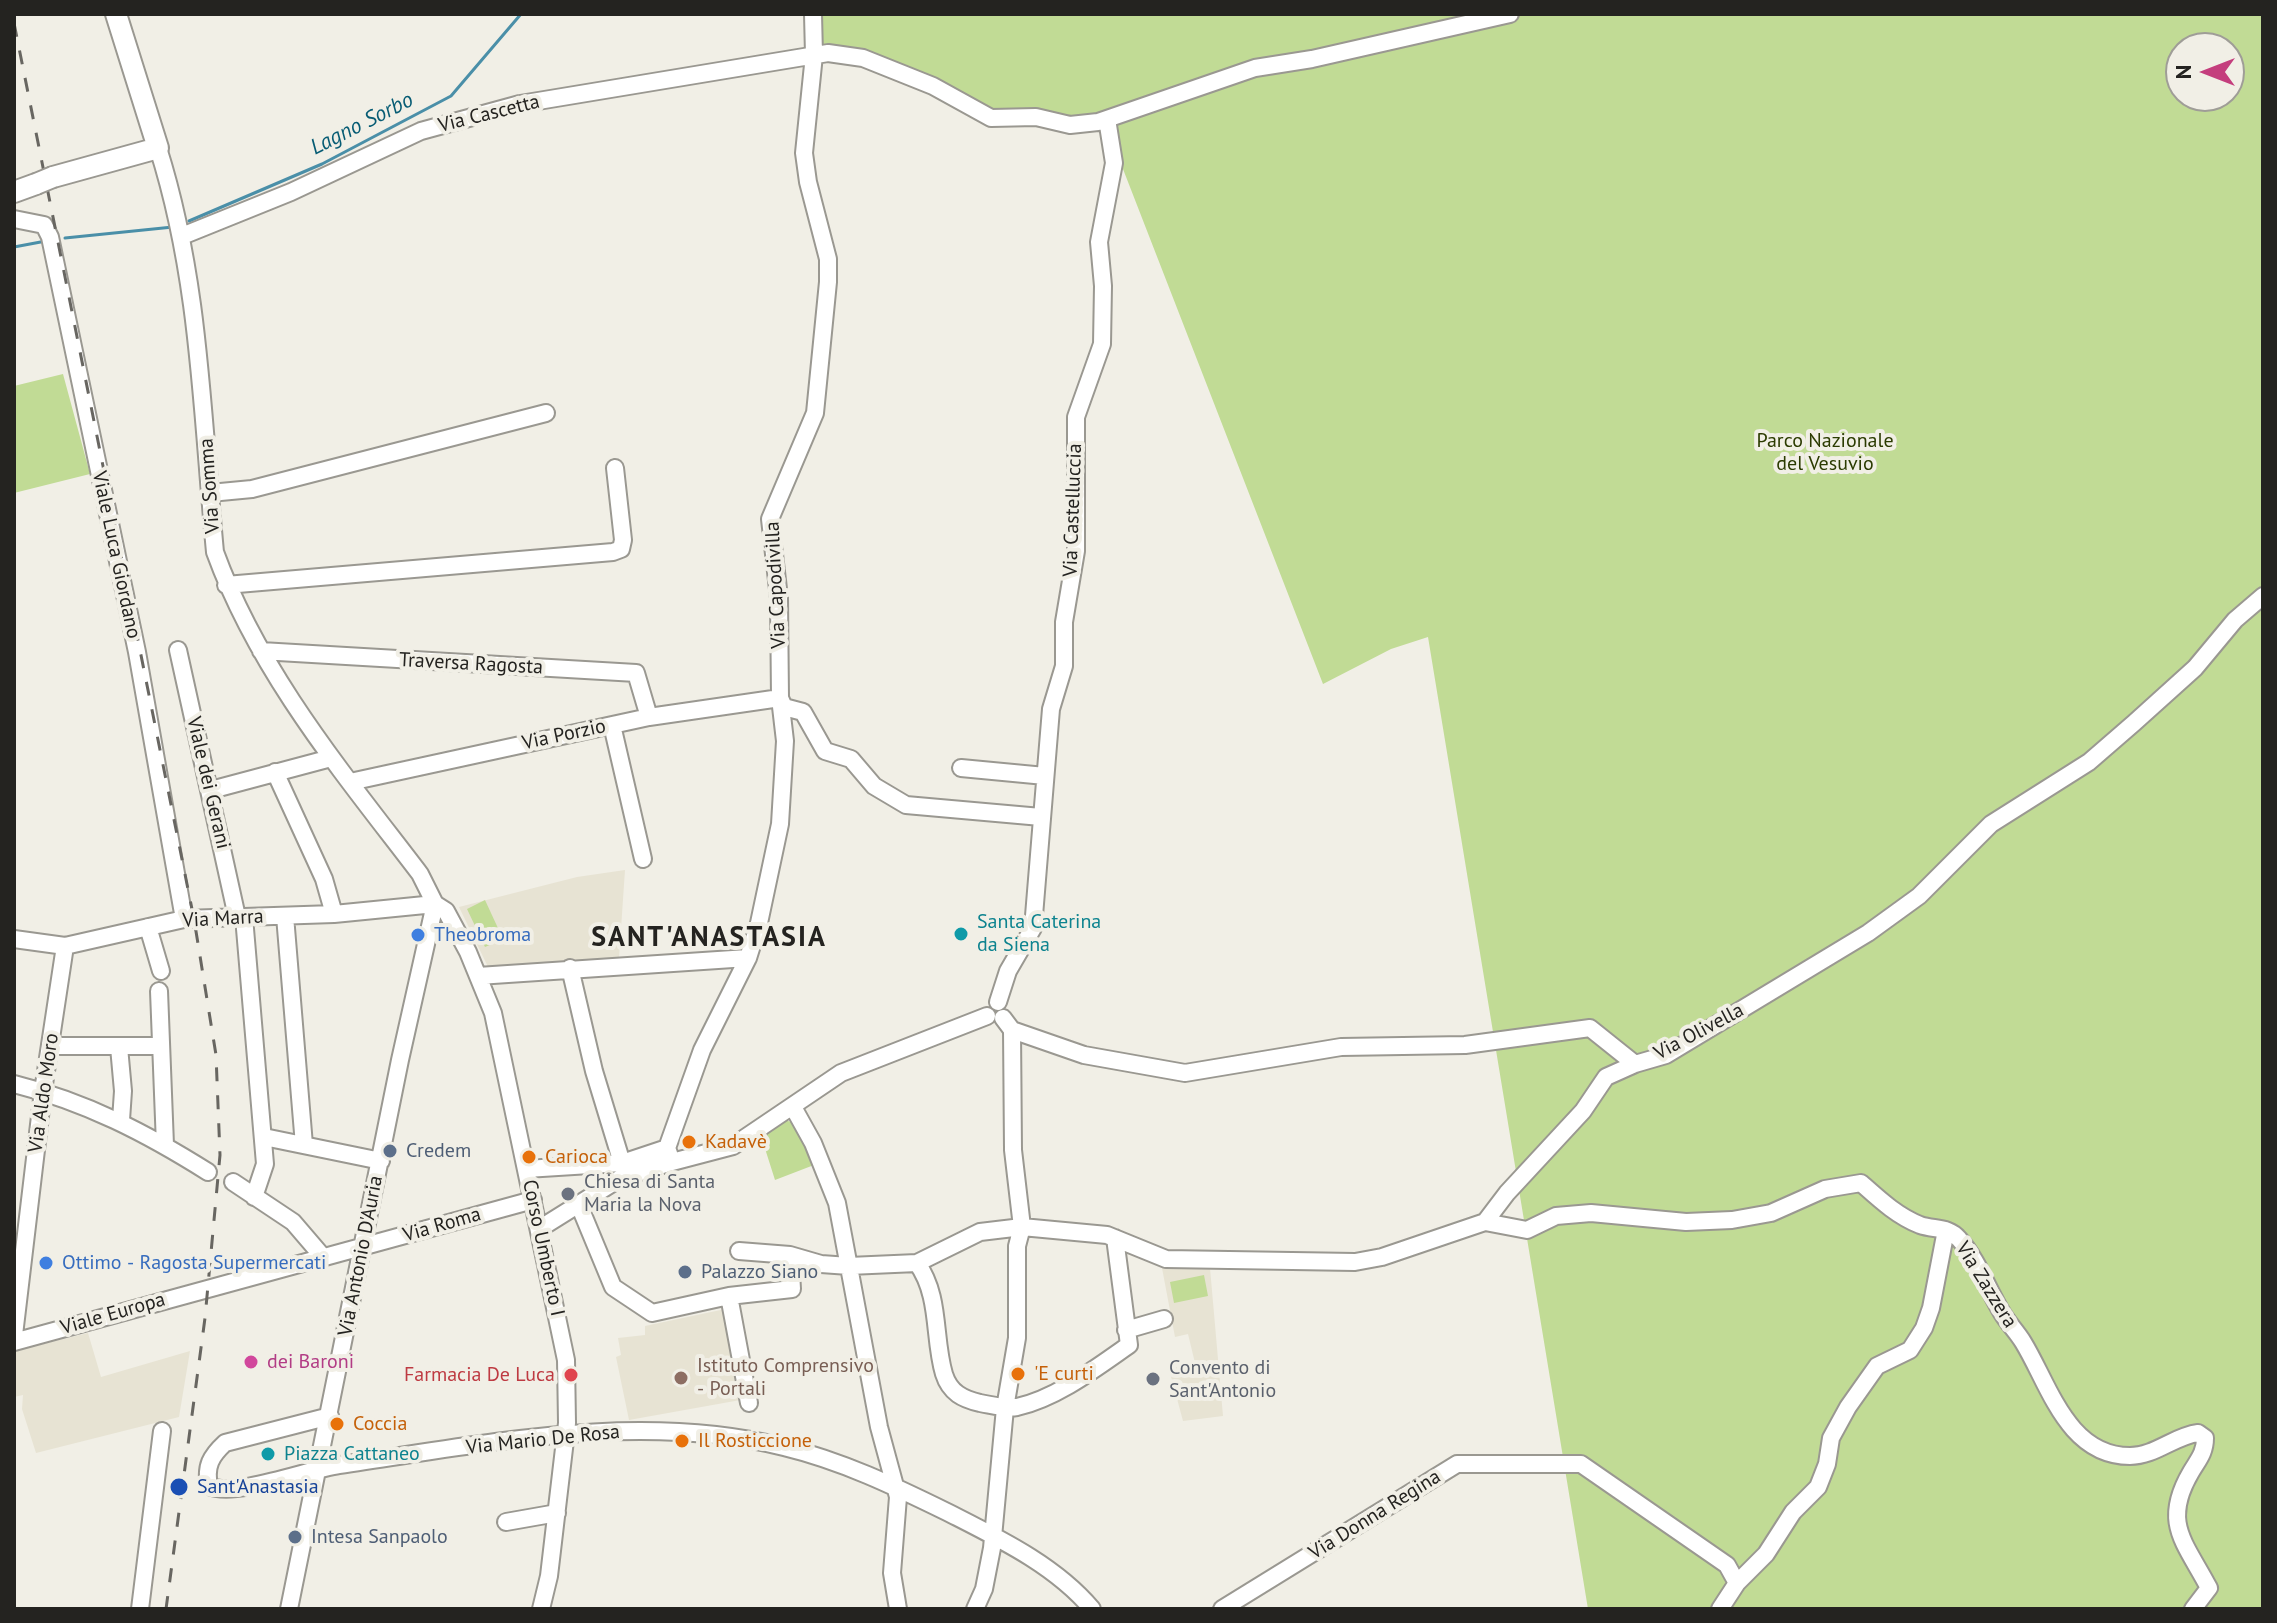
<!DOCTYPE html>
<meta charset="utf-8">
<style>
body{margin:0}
#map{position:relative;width:2277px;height:1623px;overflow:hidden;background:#f1efe6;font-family:"PT Sans",sans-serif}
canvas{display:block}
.frame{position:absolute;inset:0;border:16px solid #242320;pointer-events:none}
.north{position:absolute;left:2165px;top:32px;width:80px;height:80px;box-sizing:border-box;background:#f1efe6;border:2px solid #9f9d97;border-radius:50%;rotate:270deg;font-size:22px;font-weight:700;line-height:32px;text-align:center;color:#242320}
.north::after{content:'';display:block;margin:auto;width:28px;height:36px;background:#c43e7d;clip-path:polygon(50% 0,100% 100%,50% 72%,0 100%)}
</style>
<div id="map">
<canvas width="2277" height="1623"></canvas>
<div class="frame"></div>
<div class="north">N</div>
</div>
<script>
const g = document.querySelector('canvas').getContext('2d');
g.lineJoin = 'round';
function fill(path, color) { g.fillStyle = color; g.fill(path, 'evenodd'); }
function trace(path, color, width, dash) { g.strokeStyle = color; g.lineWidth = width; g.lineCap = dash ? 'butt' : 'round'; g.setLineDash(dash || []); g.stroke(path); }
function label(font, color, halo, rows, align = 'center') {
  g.font = font + ' "PT Sans",sans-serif'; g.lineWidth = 8; g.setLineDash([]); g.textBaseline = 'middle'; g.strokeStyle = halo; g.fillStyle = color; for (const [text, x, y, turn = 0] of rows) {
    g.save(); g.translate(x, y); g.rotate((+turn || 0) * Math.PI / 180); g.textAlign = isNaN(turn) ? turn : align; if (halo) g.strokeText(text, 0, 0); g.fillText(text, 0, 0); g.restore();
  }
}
fill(new Path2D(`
 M625,870L619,958L489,969L459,907L577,877Z
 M1162,1268H1210L1223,1416L1183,1421L1169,1369L1195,1363L1188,1334L1175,1337Z
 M730,1308L746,1399L629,1420L616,1357L621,1355L618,1338L645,1335V1326Z
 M88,1333L101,1377L190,1351L179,1417L36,1453L22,1409L23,1395L14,1397V1351Z`), '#e7e3d3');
fill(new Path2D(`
 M809,14H2263V1609H1588L1428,637L1391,649L1323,684L1109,133L1103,127L993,114L865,64L809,51ZM2181,48H2229V96H2181Z
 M63,374L90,474L14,493V386Z
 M485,900L503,939L485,947L467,909Z
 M784,1120L792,1122L814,1165L775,1180L761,1136Z
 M1204,1275L1208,1296L1174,1303L1170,1282Z`), '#c1db95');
trace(new Path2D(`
 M189,221L322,164L451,96L521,14
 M65,238L173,227
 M14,247L46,241`), '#4a8fa8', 3);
const minor = new Path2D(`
 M158,148C200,280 202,416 215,552C259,673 343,773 420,874L435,904
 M14,219L44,225L50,237L137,652L184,919
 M182,236L291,192L421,131L520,104L828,53L863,58L933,86L991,118L1036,117L1070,125L1098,122L1255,68L1312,59L1510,14
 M210,493L252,489L546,413
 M226,585L613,552L621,549L623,540L615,468
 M178,650L237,917
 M261,651L636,673L649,717
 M612,725L643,859
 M961,768L1045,776
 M275,772L324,879L334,914
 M350,782L649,717L780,698L784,707L803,712L825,751L851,759L874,786L906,805L1041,817
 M211,790L331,758
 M435,904L446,911L468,952L493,1013L566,1360L567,1423L549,1576L541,1609
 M285,916L304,1145
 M244,917L265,1164L254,1197
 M148,927L161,971
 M14,939L65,946L184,919L334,914L435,904
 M570,968L594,1071L622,1163
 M478,976L748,958
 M159,991L165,1145
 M998,1002L1008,971L1033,928L1051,709L1064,666V622L1076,551V417L1102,344L1103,286L1099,242L1114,163L1107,119
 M1012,1030L1084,1055L1185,1073L1341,1047L1465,1045L1590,1028L1635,1064L1666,1055L1868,933L1919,896L1991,824L2089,762L2134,723L2195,668L2235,620L2263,596
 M50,1046H161
 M119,1047L123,1091L121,1120
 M14,1084C86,1102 146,1133 208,1172
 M793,1107L813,1143L837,1203L879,1427L898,1497L892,1573L898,1609
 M264,1137L381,1161
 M667,1148L702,1050L748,958L759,923L780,824L785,741L780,698L779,598L770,519L815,413L828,282V259L808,182L804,153L814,55L813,14
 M672,1162L733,1146L841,1073L987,1016
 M526,1169L622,1163L667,1148L672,1162L619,1179L539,1229
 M233,1182L293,1222L323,1257
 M579,1205L613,1287L652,1313L729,1296L792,1289L790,1255
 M1485,1222L1527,1230L1556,1216L1591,1213L1686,1222L1732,1220L1771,1213L1825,1189L1861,1183C1879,1199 1897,1216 1920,1225C1934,1230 1948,1226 1959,1239C1978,1260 1987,1288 2002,1313C2008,1323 2017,1332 2023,1342C2049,1384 2067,1456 2130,1456C2155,1456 2174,1436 2198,1433L2205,1438C2205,1453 2198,1460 2191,1472C2161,1523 2185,1542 2209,1588L2193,1609
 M1485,1222L1507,1193L1583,1111L1606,1077L1635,1064
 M739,1251L790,1255L821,1264L849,1266L917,1263L980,1232L1022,1227L1107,1235L1166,1259L1355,1262L1382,1257L1485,1222
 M917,1263C941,1297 933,1337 944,1374C950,1393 963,1399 980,1403C992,1405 1004,1409 1017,1407C1057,1398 1096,1368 1129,1345L1115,1238
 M729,1296L749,1403
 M1126,1330L1164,1319
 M14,1335L43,1091L65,946
 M14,1342L533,1200
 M330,1416L225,1443C211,1456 205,1466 209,1486C235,1498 310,1469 339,1465C486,1444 638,1411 784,1447C842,1461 894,1486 947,1512C998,1538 1055,1565 1092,1609
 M506,1522L557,1513
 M140,1609L162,1431
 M289,1609L400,1060L435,904
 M975,1609L984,1589L992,1548L1005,1408L1017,1338V1246L1022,1227L1013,1150L1012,1030L1003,1018
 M1222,1609L1457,1464H1581L1727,1565L1737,1583
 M1720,1609L1737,1583L1766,1554L1793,1512L1818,1487L1827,1464L1831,1438L1848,1407L1877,1366L1910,1350L1924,1328L1931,1308L1946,1230`);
const major = new Path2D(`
 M53,177L158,148L116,14
 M14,192L36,184`);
trace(minor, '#9a9891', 20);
trace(major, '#9a9891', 24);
trace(minor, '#fff', 16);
trace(major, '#fff', 20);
trace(new Path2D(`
 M14,23L194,919L216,1055L220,1155L205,1318L166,1609`), '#686661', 3, [14, 14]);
const majorBridge = new Path2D(`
 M36,184L53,177`);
trace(majorBridge, '#9a9891', 24, []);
trace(majorBridge, '#fff', 20);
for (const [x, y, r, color] of [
 [961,934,8,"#0f9aa8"],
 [418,935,8,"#3f7fe0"],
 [689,1142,8,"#e8710a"],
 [390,1151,8,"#5c6f8a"],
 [529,1157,8,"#e8710a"],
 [568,1194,8,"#6b7280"],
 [46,1263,8,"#3f7fe0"],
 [685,1272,8,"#5c6f8a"],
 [251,1362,8,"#d1479c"],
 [1018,1374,8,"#e8710a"],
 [571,1375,8,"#e0444e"],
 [681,1378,8,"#8d6e63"],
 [1153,1379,8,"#6b7280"],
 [337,1424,8,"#e8710a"],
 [682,1441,8,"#e8710a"],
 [268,1454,8,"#0f9aa8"],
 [179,1487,10,"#1a4fb4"],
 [295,1537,8,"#5c6f8a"]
]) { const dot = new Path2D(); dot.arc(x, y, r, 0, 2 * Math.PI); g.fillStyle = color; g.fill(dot); trace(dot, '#f1efe6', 3); }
label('20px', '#242320', '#f1efe6', [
 ["Via Cascetta",489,114,-14],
 ["Via Somma",210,486,-94],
 ["Via Castelluccia",1073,510,-88],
 ["Viale Luca Giordano",116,555,78],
 ["Via Capodivilla",776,585,-93],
 ["Traversa Ragosta",471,664,3],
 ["Via Porzio",564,735,-12],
 ["Viale dei Gerani",208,783,77],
 ["Via Marra",223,919,-3],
 ["Via Olivella",1699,1032,-28],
 ["Via Aldo Moro",44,1093,-82],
 ["Via Roma",442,1225,-16],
 ["Corso Umberto I",543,1248,78],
 ["Via Antonio D'Auria",361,1256,-79],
 ["Via Zazzera",1986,1285,58],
 ["Viale Europa",113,1314,-16],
 ["Via Mario De Rosa",543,1440,-6],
 ["Via Donna Regina",1375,1515,-32]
]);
label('20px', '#2b3b01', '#f1efe6', [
 ["Parco Nazionale",1825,441],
 ["del Vesuvio",1825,464]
]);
label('20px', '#0d838f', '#f1efe6', [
 ["Santa Caterina",977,922],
 ["da Siena",977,945],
 ["Piazza Cattaneo",284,1454]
], 'left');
label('20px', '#366cbe', '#f1efe6', [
 ["Theobroma",434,935],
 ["Ottimo - Ragosta Supermercati",62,1263]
], 'left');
label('20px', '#c56008', '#f1efe6', [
 ["Kadavè",705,1142],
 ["Carioca",545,1157],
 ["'E curti",1034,1374],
 ["Coccia",353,1424],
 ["Il Rosticcione",698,1441]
], 'left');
label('20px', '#4e5e75', '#f1efe6', [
 ["Credem",406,1151],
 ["Palazzo Siano",701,1272],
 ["Intesa Sanpaolo",311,1537]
], 'left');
label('20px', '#5b616d', '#f1efe6', [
 ["Chiesa di Santa",584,1182],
 ["Maria la Nova",584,1205],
 ["Convento di",1169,1368],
 ["Sant'Antonio",1169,1391]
], 'left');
label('20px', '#b23c85', '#f1efe6', [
 ["dei Baroni",267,1362]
], 'left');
label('20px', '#785e54', '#f1efe6', [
 ["Istituto Comprensivo",697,1366],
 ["- Portali",697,1389]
], 'left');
label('20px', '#be3a42', '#f1efe6', [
 ["Farmacia De Luca",555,1375]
], 'right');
label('20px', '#164399', '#f1efe6', [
 ["Sant'Anastasia",197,1487]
], 'left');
label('italic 22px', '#075c74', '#f1efe6', [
 ["Lagno Sorbo",362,124,-27]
]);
g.letterSpacing = '2px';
label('bold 28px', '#242320', '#f1efe6', [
 ["SANT'ANASTASIA",709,938]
]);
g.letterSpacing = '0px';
</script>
